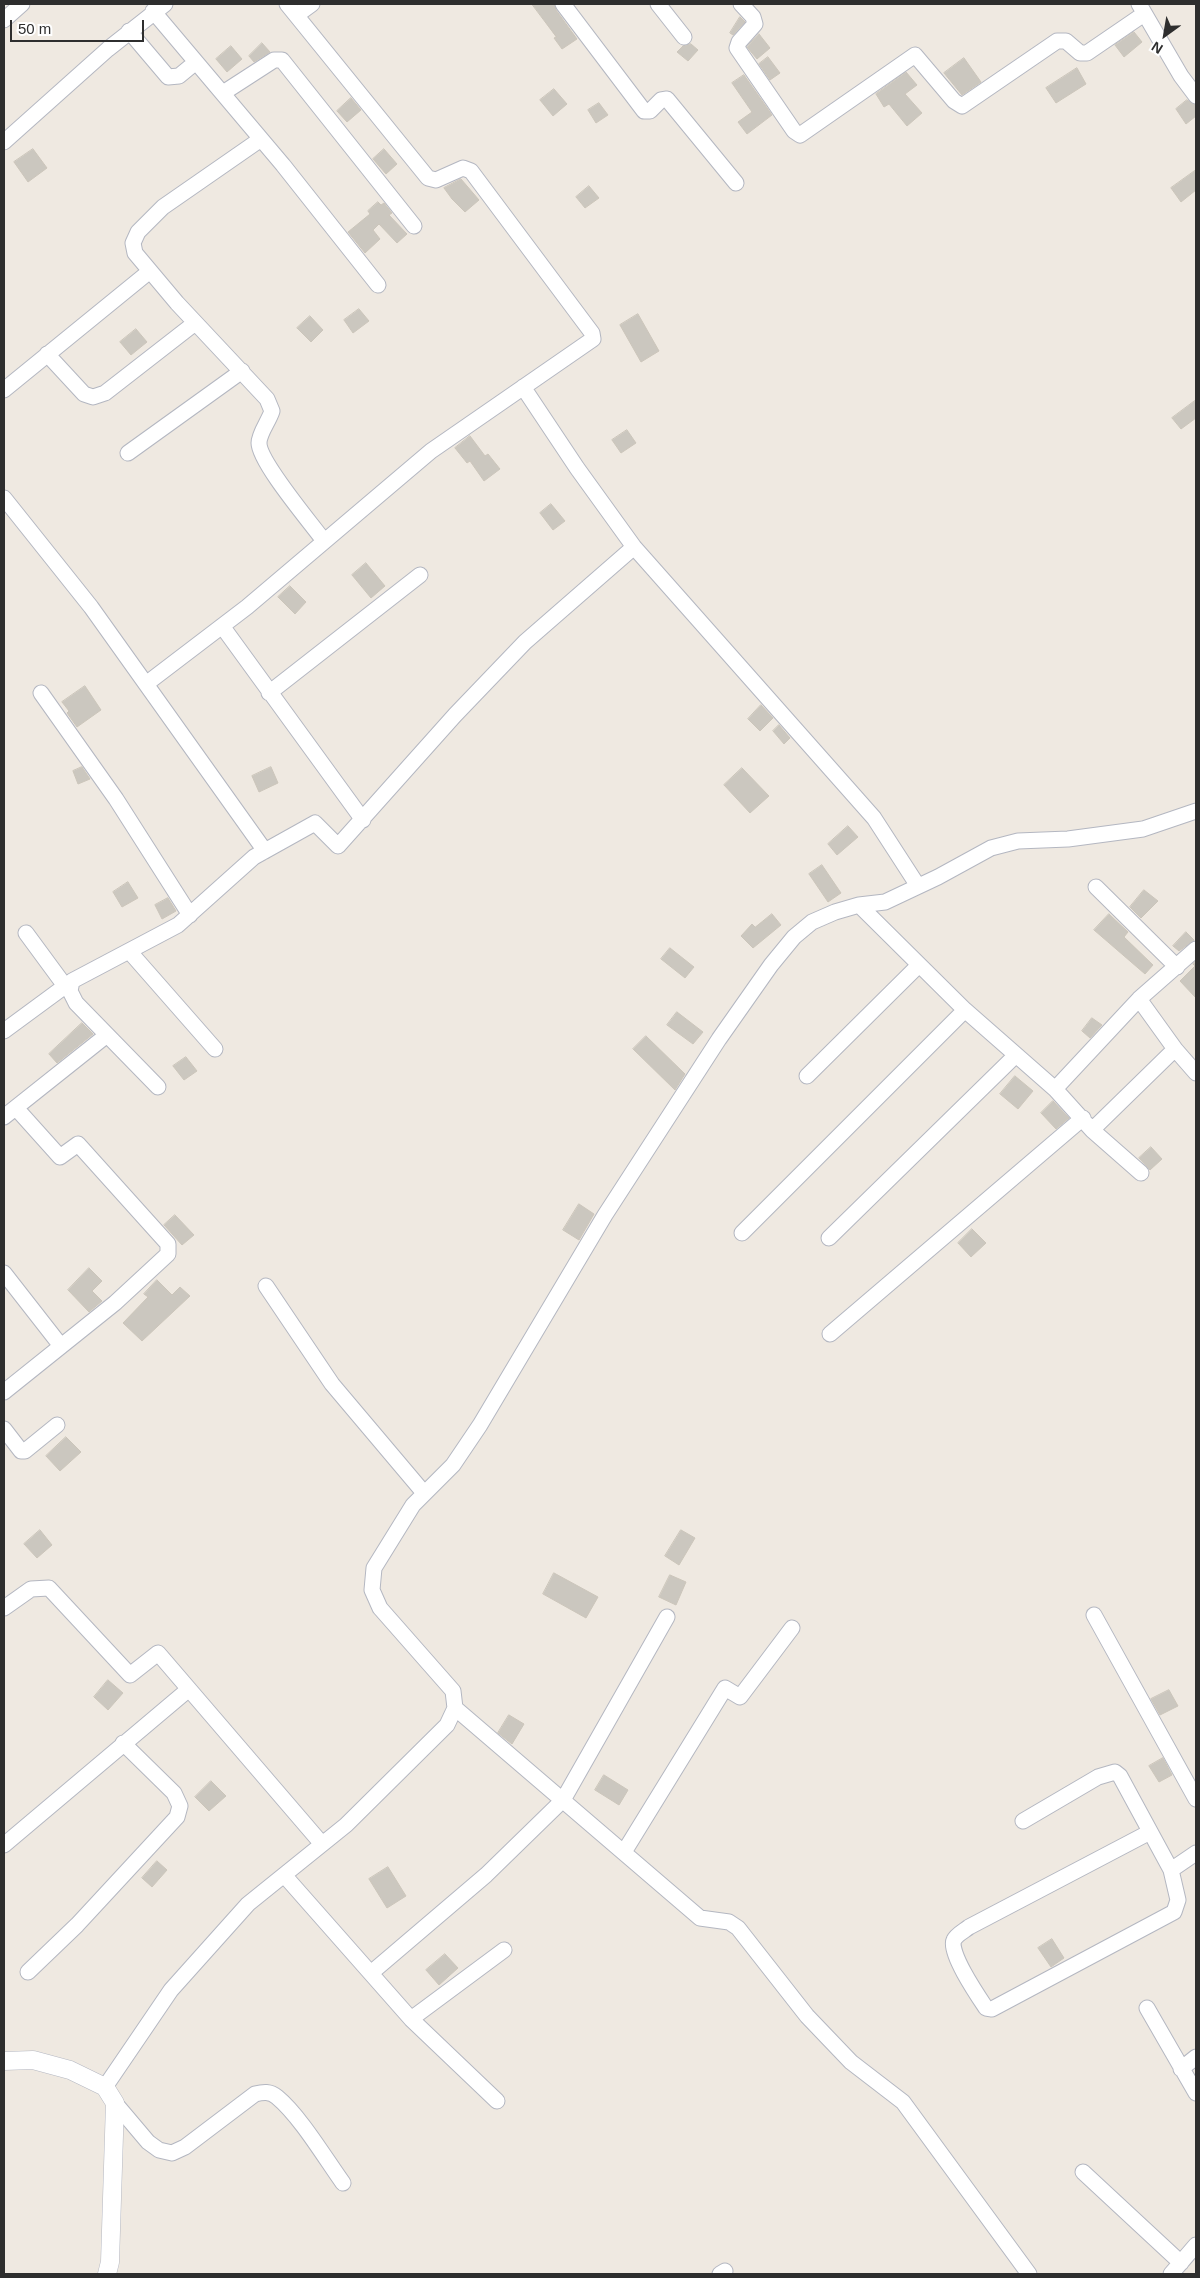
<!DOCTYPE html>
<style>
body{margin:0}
#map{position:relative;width:1200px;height:2278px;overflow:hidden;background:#efe9e1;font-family:Helvetica,sans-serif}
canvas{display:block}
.frame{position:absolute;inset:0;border:5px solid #2e2e2e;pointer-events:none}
.north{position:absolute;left:1140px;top:10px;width:50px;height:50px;-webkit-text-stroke:4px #fff;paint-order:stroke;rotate:212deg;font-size:14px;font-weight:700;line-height:20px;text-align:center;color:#2e2e2e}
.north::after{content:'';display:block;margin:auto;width:18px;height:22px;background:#2e2e2e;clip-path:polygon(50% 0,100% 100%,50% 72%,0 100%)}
.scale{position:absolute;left:10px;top:20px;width:134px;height:22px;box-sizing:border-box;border:2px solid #2e2e2e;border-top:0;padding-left:6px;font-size:15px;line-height:18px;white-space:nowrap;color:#2e2e2e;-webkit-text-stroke:4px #fff;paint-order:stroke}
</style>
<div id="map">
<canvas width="1200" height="2278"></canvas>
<div class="frame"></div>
<div class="north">N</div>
<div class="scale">50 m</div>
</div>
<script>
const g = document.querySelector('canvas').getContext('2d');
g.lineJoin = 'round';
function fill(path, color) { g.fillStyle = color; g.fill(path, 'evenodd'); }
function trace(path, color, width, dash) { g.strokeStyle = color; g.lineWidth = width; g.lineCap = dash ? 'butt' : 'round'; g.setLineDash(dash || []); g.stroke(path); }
const building = new Path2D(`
 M532,4H554L556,10L577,39L562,49L554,38L556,37Z
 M740,17L745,22L733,35L730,33Z
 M1134,32L1142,42L1124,57L1115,45Z
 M759,34L770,48L757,59L747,47Z
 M262,43L270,52L254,62L249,56Z
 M691,44L698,50L688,61L677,52L683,46Z
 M231,46L242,59L227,72L216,59Z
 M768,57L780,73L770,80L759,64Z
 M964,58L981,82L962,95L944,73Z
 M1077,68L1086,84L1056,103L1046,88Z
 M906,72L917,85L905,94L922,113L907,126L889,104L884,107L876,94Z
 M744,75L772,115L747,134L738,122L752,112L732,83Z
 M554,89L567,104L553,116L540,100Z
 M351,98L361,110L347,122L337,111Z
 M1187,100L1196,105V116L1186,124L1176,109Z
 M599,103L608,115L596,123L588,110Z
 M33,149L47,168L28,182L14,162Z
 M384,149L397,164L386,174L373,159Z
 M1196,170V190L1181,202L1171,188Z
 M461,179L479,200L465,212L452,199L444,188Z
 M589,186L599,198L585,208L576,197Z
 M378,202L381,205L384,203L392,213L389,215L407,234L397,243L379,224L373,230L380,239L365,253L348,232L370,214L368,211Z
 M359,309L369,321L353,333L344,320Z
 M638,314L659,351L641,362L620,325Z
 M310,316L323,330L311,342L297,328Z
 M136,329L147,342L131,355L120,342Z
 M1196,400V418L1181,429L1172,418Z
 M627,430L636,443L621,453L612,440Z
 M470,436L485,456L488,454L500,469L484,481L470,461L467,463L455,448Z
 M551,504L565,521L553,530L540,513Z
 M366,563L385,586L371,598L352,575Z
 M290,586L306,602L295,614L278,597Z
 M85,686L101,710L77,727L67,713L69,711L62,702Z
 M761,705L773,718L760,731L748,719Z
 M779,725L790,738L784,744L773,731Z
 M82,767L90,779L78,784L73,771Z
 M271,767L278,783L259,792L252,776Z
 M742,768L769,796L750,813L724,785Z
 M848,826L858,837L837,855L828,844Z
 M822,865L841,893L828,902L809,874Z
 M128,882L138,898L122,907L113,892Z
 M1144,890L1158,901L1141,918L1130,907Z
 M168,898L176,911L162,919L155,905Z
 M772,914L781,925L753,948L741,936L752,924L755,927Z
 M1109,914L1128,932L1124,937L1153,965L1145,974L1094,930Z
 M1186,932L1194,940L1179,951L1173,946Z
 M670,948L694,967L685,978L661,959Z
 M1196,961V998L1180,981L1195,966L1193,964Z
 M677,1012L703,1032L693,1044L667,1025Z
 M1092,1018L1102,1025L1090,1038L1082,1031Z
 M82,1023L93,1034L57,1063L49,1054Z
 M646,1036L685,1074L675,1090L633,1049Z
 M186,1057L197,1071L184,1080L173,1066Z
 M1015,1076L1033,1091L1018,1109L1000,1094Z
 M1053,1101L1069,1118L1056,1129L1041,1113Z
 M1151,1147L1162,1159L1150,1170L1139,1158Z
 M579,1204L594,1214L579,1240L563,1230Z
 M175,1215L194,1235L182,1245L164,1225Z
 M972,1229L986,1243L971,1257L958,1243Z
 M89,1268L102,1281L92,1291L102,1301L89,1312L68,1290Z
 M157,1280L172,1295L180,1287L190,1296L142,1341L123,1323L148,1297L144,1294Z
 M66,1437L81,1452L60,1471L46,1456Z
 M40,1530L52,1545L37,1558L24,1544Z
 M681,1530L695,1538L679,1565L665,1556Z
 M554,1573L598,1597L586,1618L543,1594Z
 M670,1575L686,1582L676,1605L659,1597Z
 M108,1680L123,1693L108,1710L94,1697Z
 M1169,1690L1178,1706L1160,1715L1151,1699Z
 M509,1715L524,1724L512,1744L498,1733Z
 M1163,1758L1172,1775L1159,1782L1149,1766Z
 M604,1775L628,1790L619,1805L595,1790Z
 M211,1781L226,1796L209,1811L195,1797Z
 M157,1861L167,1870L152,1887L142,1878Z
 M388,1867L406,1896L387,1908L369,1879Z
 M1052,1939L1064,1958L1051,1967L1038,1948Z
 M445,1954L458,1968L439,1985L426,1970Z`);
fill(building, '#cbc7bf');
trace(building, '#cbc5ba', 1);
const minor = new Path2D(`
 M563,4L644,111H650L661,100L667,99L736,183
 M658,4L684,37
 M741,4L753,17L755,24L739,42L737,48L794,131L800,135L915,55L954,101L962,106L1057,41H1066L1080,53H1087L1144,14
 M1139,4L1181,76L1196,96
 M153,11L283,165L378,285
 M297,15L312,4
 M4,20L22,4
 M129,31L168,77L179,76L196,62
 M223,93L274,60H282L414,226
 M261,139L163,207L138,232L133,243L135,253L177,303L267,399L272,411C269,421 259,433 259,443C259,462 311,523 324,541
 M4,142L108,49L165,4
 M47,354L84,394L93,397L105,393L195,323
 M523,387L577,468L634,547L874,818L918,886
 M4,390L150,271
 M128,453L242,371
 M4,498L91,607L265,851
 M222,626L363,820
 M146,684L247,607L431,451L593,339L592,333L471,171L463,168L436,180L428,178L287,4
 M41,693L116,799L190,915
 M269,693L420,575
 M1096,887L1177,967
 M859,905L965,1010L1055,1089L1092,1130L1141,1173
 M26,933L65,986
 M129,951L215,1049
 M1139,999L1175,1049L1196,1073
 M4,1031L72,981
 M807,1076L919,965
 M158,1087L76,1003L70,991L72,981L178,925L254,857L315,823L338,846L455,715L525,642L634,547
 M1055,1089L1139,999L1196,949
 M4,1117L107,1035
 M1092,1130L1175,1049
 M742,1233L965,1010
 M829,1238L1016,1055
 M4,1273L61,1346
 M266,1286L332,1384L424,1493
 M830,1334L1083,1118
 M4,1392L115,1303L168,1254V1244L78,1144L60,1157L16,1108
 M4,1429L21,1451H25L57,1425
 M4,1608L31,1589L49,1588L130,1675L158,1653L322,1844
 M1094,1615L1196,1799
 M455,1708L700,1918L729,1922L738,1928L807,2016L851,2062L903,2102L1029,2274
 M1023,1821L1098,1777L1115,1772L1120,1776L1171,1870
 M1150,1832L969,1927C964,1931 956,1935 954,1940C948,1952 978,1996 986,2008L992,2009L1174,1912L1178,1900L1171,1870L1196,1853
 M4,1845L189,1689
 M624,1852L725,1688L740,1697L792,1628
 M284,1875L411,2019L497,2101
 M28,1972L77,1925L177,1817L180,1806L174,1793L123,1743
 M371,1973L486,1875L563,1800L667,1617
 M1147,2008L1196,2093
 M411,2019L504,1950
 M1181,2069L1196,2057
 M105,2087L171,1990L248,1904L346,1825L447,1725L455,1708L453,1691L380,1608L372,1590L374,1568L413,1505L453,1465L480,1425L605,1215L719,1039L771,965L794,937L812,922L835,912L859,905L885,902L938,877L991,848L1018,841L1068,839L1143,829L1196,811
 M115,2103L148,2142L159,2150L172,2153L185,2147L255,2094C263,2092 270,2091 277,2097C300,2116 325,2158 343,2183
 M1083,2172L1181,2263
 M720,2274L725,2271
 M1171,2274L1196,2245`);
const tertiary = new Path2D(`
 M4,2061L33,2060L70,2070L105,2087L115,2103L110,2262L107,2274`);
trace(minor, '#b4b7c1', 17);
trace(tertiary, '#b4b7c1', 19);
trace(minor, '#fff', 15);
trace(tertiary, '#fff', 18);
</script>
